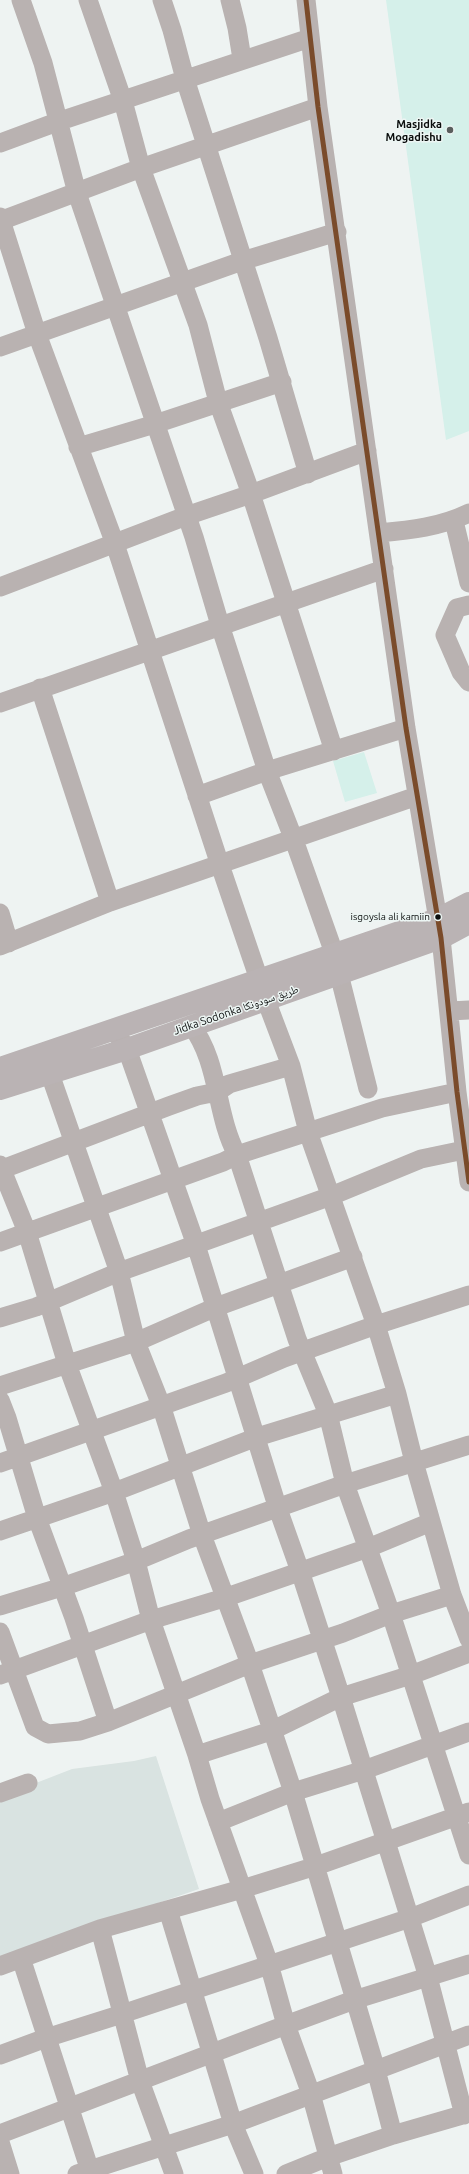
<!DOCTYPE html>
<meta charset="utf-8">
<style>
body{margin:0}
canvas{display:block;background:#eef3f2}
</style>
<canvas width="469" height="2174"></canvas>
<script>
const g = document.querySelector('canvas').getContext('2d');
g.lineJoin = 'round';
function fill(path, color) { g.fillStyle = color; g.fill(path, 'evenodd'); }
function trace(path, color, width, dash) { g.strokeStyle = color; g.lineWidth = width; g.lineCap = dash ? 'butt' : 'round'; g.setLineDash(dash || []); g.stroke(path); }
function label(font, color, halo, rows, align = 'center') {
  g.font = font + ' Ubuntu,"Noto Naskh Arabic",sans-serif'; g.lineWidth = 3; g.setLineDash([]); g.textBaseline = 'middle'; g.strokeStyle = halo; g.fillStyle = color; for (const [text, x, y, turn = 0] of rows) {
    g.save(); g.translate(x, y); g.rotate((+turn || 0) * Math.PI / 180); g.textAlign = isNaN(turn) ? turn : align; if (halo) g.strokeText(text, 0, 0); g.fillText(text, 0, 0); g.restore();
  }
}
fill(new Path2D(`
 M156,1756L199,1889L0,1957V1797L72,1769L134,1761Z`), '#d9e3e1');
fill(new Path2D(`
 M386,0H469V431L446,440Z
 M364,752L377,793L345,802L333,761Z`), '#d5f0ea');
trace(new Path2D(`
 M21,0L43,63L77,193L194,537L220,625L267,771L294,840L334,953
 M88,0L123,101L141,168L198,325L218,402L251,494L334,751
 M162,0L172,30L185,79L268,338L308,474
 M230,0L237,28L242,59
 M306,0L318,107L406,728L441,938L457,1092L469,1182
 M0,143L57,122L310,38
 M0,217L37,334L115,544L220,865L266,1000L291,1066L308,1132L376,1325L397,1394L414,1462L452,1595L469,1639
 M0,221L141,168L318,107
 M0,347L242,261L337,232
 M78,447L155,424L282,382
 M454,521L469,583
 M379,533C411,530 440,527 469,513
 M0,587L186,516L251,494L367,451
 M469,605L457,608L445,635L461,672L469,682
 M40,688L110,902
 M0,703L384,569
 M197,796L267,771L406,728
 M0,913L9,943
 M0,946L110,902L417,796
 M339,974L368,1089
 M450,1011L469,1010
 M191,1025C220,1063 215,1114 237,1155L297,1339L328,1414L345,1484L391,1614L469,1855
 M114,1030L127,1049L196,1245L278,1509L300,1571L341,1697L428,1977L464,2115
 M50,1074L119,1272L136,1342L161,1405L202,1535L250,1664L293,1792L376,2070L393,2135
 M0,1165L27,1232L67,1364L114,1492L136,1561L151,1620L197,1755L210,1799L269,1964L286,2025L311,2094L333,2174
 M0,1170L169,1106L197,1096L217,1092L229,1084L291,1066
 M0,1242L223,1162L237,1155L382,1108L457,1092
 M0,1318L36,1307L119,1272L331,1196L421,1159L464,1150
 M0,1386L136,1342L216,1307L353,1257
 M0,1400L7,1418L37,1518L74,1618L108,1722
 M0,1463L226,1383L284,1358L376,1325L469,1295
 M0,1531L114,1492L257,1437L397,1394
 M0,1606L62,1587L136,1561L189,1539L345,1484L469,1445
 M0,1632L35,1727L48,1734L80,1731L108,1722L250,1664L343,1633L391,1614L452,1595
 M0,1675L151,1620L224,1598L368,1548L431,1522
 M197,1755L271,1731L341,1697L411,1675L469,1653
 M0,1793L28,1783
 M218,1822L293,1792L364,1770L469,1732
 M168,1910L233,2124L254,2174
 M100,1929L140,2081L174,2174
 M21,1958L91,2174
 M0,1966L100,1929L242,1889L316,1866L469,1812
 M0,2055L46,2038L122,2014L410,1918L469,1895
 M0,2134L286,2025L354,2000L469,1964
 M0,2142L10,2174
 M77,2174L233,2124L469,2035
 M286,2174L328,2157L393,2135L469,2113`), '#b9b2b1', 19);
trace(new Path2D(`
 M0,1068L438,919L469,903
 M0,1089L127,1049L441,938L469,923`), '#bab3b4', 22);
trace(new Path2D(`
 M306,0L318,107L406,728L441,938L457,1092L469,1182`), '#7a4b2a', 5);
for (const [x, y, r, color] of [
 [450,130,4,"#5a5e5d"],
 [438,917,3.5,"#0b0d0d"]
]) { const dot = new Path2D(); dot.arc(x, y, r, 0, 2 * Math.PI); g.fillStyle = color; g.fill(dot); trace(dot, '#ecf5f3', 1.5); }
label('10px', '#0b0d0d', '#ecf5f3', [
 ["isgoysla ali kamiin",430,917]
], 'right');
label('bold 11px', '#0b0d0d', '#ecf5f3', [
 ["Masjidka",442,124],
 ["Mogadishu",442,137]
], 'right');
label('11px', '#0b0d0d', '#ecf5f3', [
 ["Jidka Sodonka طريق سودونكا",236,1010,-19]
]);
</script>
